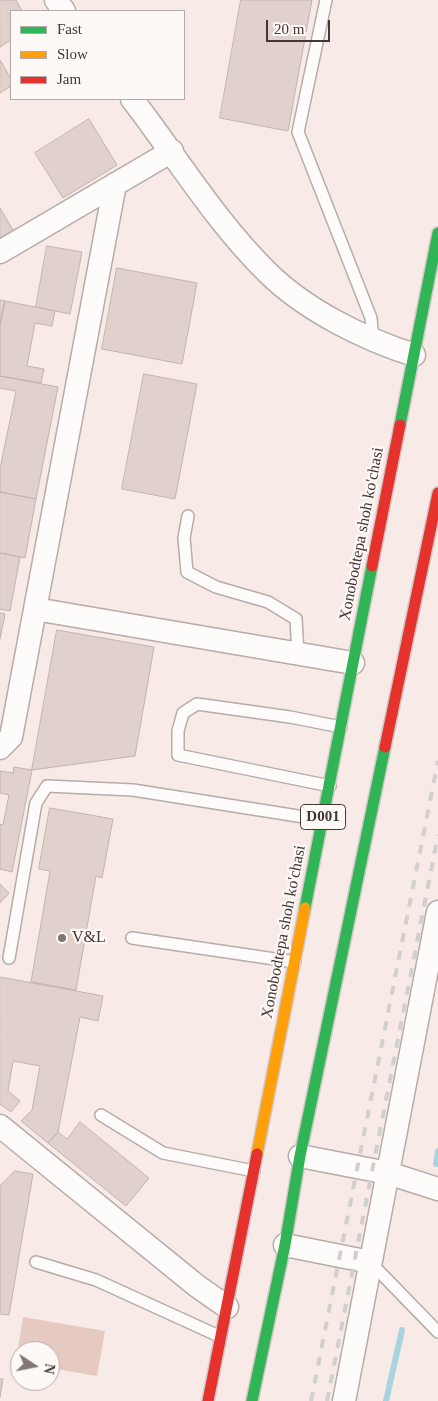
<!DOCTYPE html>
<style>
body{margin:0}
#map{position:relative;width:438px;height:1401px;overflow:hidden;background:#f7eae7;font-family:Georgia,serif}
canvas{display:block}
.legend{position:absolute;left:10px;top:10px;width:175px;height:90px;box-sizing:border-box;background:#fef9f7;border:1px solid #b3aba9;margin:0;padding:6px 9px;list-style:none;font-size:15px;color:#423734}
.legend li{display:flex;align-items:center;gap:10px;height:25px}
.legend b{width:25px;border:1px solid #b3aba9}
.north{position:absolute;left:10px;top:1341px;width:50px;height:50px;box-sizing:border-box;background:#fef9f7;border:1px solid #b3aba9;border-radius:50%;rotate:101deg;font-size:14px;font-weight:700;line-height:20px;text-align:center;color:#423734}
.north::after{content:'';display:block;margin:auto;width:18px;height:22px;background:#817673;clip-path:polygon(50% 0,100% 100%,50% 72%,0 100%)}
.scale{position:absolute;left:266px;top:20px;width:64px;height:22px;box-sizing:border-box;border:2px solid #423734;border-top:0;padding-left:6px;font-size:15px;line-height:18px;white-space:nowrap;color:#423734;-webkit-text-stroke:4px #fef9f7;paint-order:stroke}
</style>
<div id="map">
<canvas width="438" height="1401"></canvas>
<ul class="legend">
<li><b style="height:6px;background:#30b455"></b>Fast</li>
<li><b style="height:6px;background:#ff9f0a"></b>Slow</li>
<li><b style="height:6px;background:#e5322d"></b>Jam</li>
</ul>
<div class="north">N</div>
<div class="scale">20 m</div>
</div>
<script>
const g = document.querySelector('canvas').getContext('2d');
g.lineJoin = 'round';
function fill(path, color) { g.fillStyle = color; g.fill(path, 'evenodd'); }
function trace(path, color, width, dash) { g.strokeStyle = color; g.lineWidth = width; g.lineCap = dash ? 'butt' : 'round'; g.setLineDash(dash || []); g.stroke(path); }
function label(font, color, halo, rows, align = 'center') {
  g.font = font + ' Georgia,serif'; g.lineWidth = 4.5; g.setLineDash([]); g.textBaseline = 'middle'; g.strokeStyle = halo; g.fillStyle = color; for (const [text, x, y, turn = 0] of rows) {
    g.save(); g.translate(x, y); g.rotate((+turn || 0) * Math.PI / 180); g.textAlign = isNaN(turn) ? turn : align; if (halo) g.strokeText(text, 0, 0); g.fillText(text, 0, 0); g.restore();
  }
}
fill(new Path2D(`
 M23,1317L105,1331L97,1376L50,1368V1351H20V1363L16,1362Z`), '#e6cac2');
trace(new Path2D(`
 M436,1164L438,1151
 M386,1401L402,1330`), '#a8d3df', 6);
const building = new Path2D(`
 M0,0H16L22,11H11V40L0,47Z
 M241,0H312L288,131L220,118Z
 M0,60L11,79V86L0,93Z
 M89,119L117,165L63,198L35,153Z
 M0,208L16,235L0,245Z
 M47,246L82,252L70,314L36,307Z
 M117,268L197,283L182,364L102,349Z
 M0,300L5,301L0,325Z
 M5,301L55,311L52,326L35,323L27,366L44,369L41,383L0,376V325Z
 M144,374L197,384L175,499L122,489Z
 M0,376L58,387L36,499L0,492V469L16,391L0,388Z
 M0,492L36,499L25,558L0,553Z
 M0,553L20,557L10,611L0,609Z
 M0,613L5,614L0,639Z
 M57,630L154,647L135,756L32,770Z
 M14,767L32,770L12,872L0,869V824L3,825L9,795L0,793V771L13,773Z
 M50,808L113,819L102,878L96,876L76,990L31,982L50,871L39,869Z
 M0,884L9,893L0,903Z
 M0,977L103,996L98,1021L80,1017L58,1132L48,1143L21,1121L32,1110L40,1066L13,1061L8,1091L20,1101L11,1112L0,1104Z
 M80,1122L149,1178L126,1206L48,1143L58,1132L67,1139Z
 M15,1171L33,1174L9,1315L0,1314V1186Z
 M0,1379H3L0,1397Z`);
fill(building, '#e1d1cc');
trace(building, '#beb4b1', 1);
const lane = new Path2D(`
 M326,0L298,132L371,318L373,341
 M188,516L184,538L187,572L216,587L268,602L296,619L298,654
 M330,786L178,755V731L183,713L197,704L290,717L341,727
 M132,938L295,962
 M9,958L36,803L47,786L133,790L323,820
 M101,1115L163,1153L254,1171
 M36,1262L96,1280L221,1337
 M370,1262L438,1332`);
const street = new Path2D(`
 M56,0L64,11
 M132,99C176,156 215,221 267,272C305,310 364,339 414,355
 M0,252L172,151
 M35,609L353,663
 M0,748L11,737L115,184
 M0,1126L197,1286L227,1307
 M300,1156L388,1173L438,1189
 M285,1245L370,1262
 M344,1401L438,912`);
const fast = new Path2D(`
 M400,425L438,233
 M305,908L372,566
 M252,1401L285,1245L300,1156L385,747`);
const slow = new Path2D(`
 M257,1154L305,908`);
const jam = new Path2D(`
 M372,566L400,425
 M385,747L438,493
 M208,1401L257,1154`);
trace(lane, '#b7aca9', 14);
trace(street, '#b7aca9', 25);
trace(fast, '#cfc8c6', 14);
trace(slow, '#cfc8c6', 14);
trace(jam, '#cfc8c6', 14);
trace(lane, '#fefcfb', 11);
trace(street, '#fefcfb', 22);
trace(fast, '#30b455', 11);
trace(slow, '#ff9f0a', 11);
trace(jam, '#e5322d', 11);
trace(new Path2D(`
 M311,1401L438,761
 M327,1401L438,835`), '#d2cfce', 4, [9, 9]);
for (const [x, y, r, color] of [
 [62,938,5,"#817673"]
]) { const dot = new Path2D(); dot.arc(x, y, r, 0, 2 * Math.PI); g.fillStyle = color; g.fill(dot); trace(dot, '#fef9f7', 2); }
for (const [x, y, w] of [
 [323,817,45]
]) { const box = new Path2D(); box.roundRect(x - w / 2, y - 12.5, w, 25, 4); g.fillStyle = '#fef9f7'; g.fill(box); trace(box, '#423734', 1); }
label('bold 15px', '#423734', null, [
 ["D001",323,817]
]);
label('16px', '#423734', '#fef9f7', [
 ["Xonobodtepa shoh ko'chasi",362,534,-79],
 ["Xonobodtepa shoh ko'chasi",284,932,-79]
]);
label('16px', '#423734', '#fef9f7', [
 ["V&L",72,938]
], 'left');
</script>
